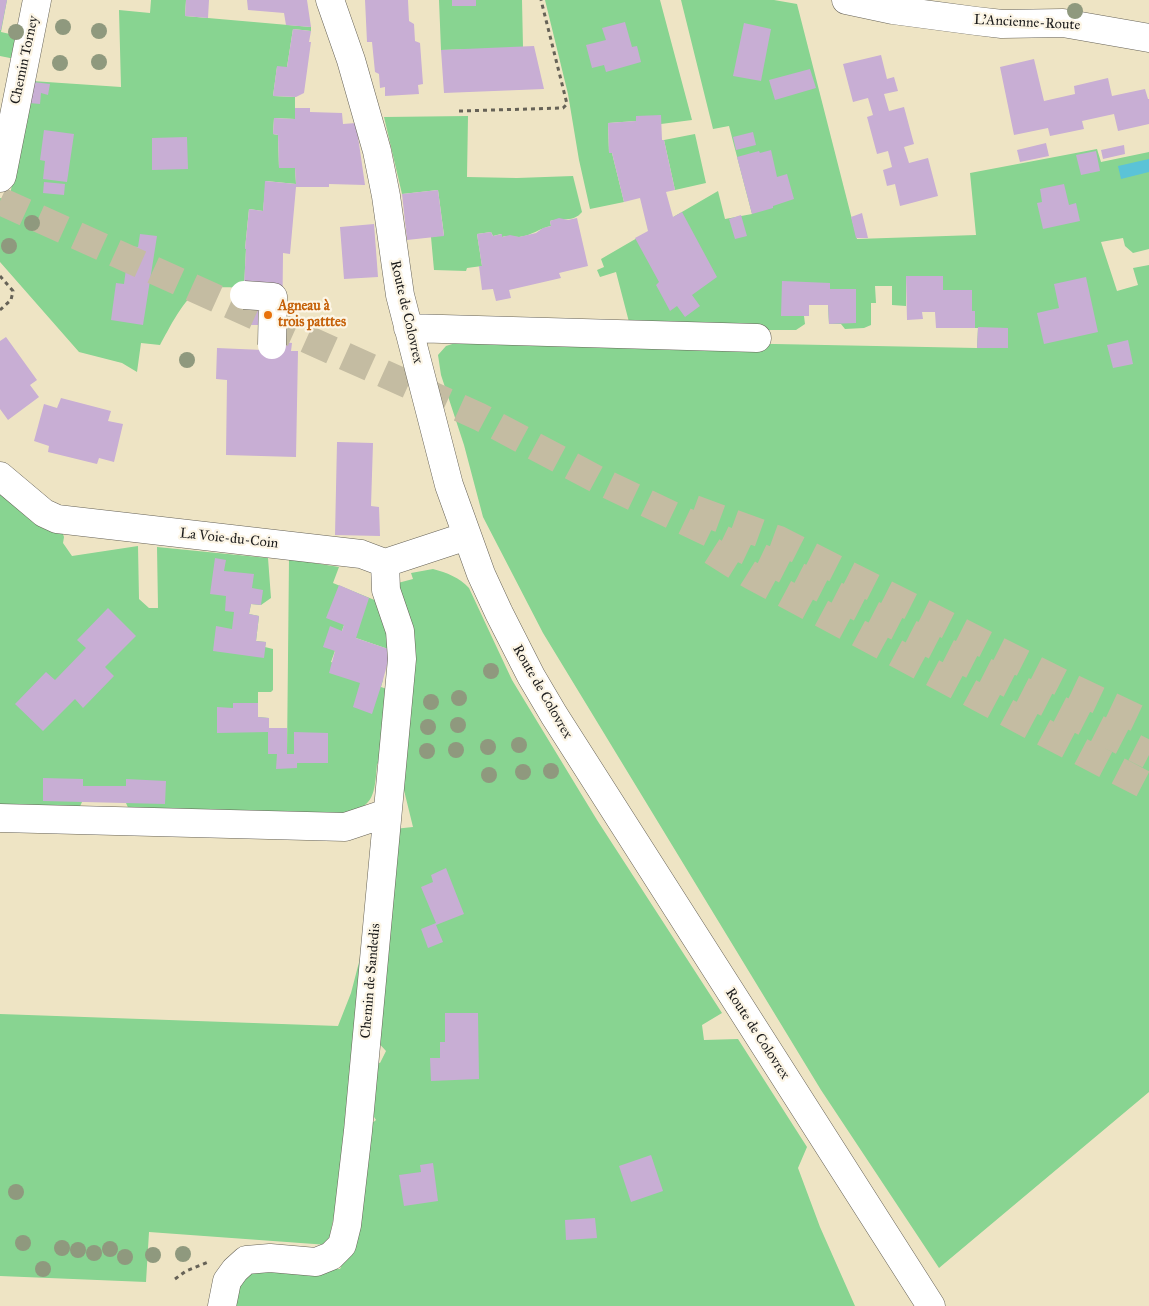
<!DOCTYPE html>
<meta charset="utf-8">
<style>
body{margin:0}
canvas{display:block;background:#eee4c4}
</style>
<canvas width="1149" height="1306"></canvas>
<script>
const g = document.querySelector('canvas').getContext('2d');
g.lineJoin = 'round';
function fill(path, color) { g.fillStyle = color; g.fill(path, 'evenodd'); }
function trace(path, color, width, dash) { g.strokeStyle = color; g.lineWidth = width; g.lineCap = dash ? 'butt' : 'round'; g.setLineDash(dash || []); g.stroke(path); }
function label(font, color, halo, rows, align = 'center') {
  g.font = font + ' "IM FELL Great Primer",serif'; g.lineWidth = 4.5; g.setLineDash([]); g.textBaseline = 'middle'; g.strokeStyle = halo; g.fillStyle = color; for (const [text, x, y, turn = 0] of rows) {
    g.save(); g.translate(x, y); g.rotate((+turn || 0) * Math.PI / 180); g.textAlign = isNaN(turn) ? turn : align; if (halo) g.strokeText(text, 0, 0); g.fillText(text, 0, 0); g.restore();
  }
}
fill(new Path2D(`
 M0,0H7L1,32L19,36L15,59L0,56Z
 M151,0H186L185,16L311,27V31L293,29L287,67H277L273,96L295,97V119L274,118L273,134L278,135L279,168H295L296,184L266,181L263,211L249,209L245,249H246L244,288C236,288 208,286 201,289C184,297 169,329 160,345L141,343L137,372L122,363L79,352L0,262V198L9,200L32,81L121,87L119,10L150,13Z
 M439,0H522L523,48L441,50Z
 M545,0H660L692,120L661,124L636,116V121L608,123L609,153H612L624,202L590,209L579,160L568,94Z
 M681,0H774L797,4L857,239L976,235L970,173L1097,149L1101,162L1149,152V249L1133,253L1125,246L1123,238L1101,242L1117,291L1138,285L1133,268L1149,265V1092L939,1268L821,1090L543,633L483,517L464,445L441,375L438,355L446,346L471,338L977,348L978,328H975V311H972V290H943V276H906V306L892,305V286H875L876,303H871V325L864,328L845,329L841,324H829L828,305H809V316H804L805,324L796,330H755L629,322L616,272L600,277L597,270L604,267L601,259L718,191L725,219L752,214L729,126L713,129Z
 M468,116L467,177L517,178L573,176L582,212C573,223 562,217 550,221L551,226C540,228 531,236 519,237C512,237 509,235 502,237L501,234L493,236L491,232L477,234L482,266L467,268L466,271L434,270L431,237L444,235L438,190L402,194L384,117Z
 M695,134L706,183L675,190L664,140Z
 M0,493L28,518L44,529L62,531L64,537L63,543L72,556L138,546L139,599L149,608H158L157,547L268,558L271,598L261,605L251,604L249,614L259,616L256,641L266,642L265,647L273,649V690L271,692H258V717L269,718L268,754H287L289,559L339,567L333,583L377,601L394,638L391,650L356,638L344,625L331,662L383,680L381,687L393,691L387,756L377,764C374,804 372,805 335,819L131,814L126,803L125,786H83L82,802L77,813L0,811Z
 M433,569C447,573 459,577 469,588L512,680L597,820L722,1013L702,1025L704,1040L738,1039L807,1147L798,1168L820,1227L855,1306H231L236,1286L255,1268L340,1269L355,1234L365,1129L376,1120L367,1106L372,1061L380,1063L386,1051L374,1038L394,829L413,827L400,774L394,584L413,579L411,573Z
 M364,943L345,1161L328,1245L149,1232L146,1282L0,1276V1014L338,1026L351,993Z`), '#88d491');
fill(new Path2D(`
 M1149,159V172L1121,179L1118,166Z`), '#5bc3d7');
fill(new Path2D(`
 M0,0H7L1,30H0Z
 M186,0H209L208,18L185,16Z
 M247,0H307L311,27L286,25L284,13L248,10Z
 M365,0H408L409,21L414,24L415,41L420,43L423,84L418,85L419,94L385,96V87L380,88L379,74L375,72L372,42H367Z
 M452,0H476V6H452Z
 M625,22L632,47L637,46L641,62L606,72L604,65L592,68L586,45L606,40L602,28Z
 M744,23L771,29L761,81L733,76Z
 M293,29L311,31L309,42H311L304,93L296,97L273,96L277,66L287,67Z
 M534,46L544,89L444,93L441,50Z
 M881,55L887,79L894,77L898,91L884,94L889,111L904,107L914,144L904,147L909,163L928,158L938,196L900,206L895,184L887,186L883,170L892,167L888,151L877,154L867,117L873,115L868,98L853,102L843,64Z
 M1034,59L1044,101L1075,94L1074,86L1108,78L1112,96L1145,89L1148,99H1149V124L1118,131L1114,114L1082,121L1084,129L1050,136L1048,128L1014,135L1000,67Z
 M810,69L816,88L775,100L769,80Z
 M33,82L50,84L48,95L41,93L40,104L29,103Z
 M295,108H310V112L342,113L343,124L356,123L365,185L329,184V187H296L290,254L283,253L282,342L292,343L291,351H298L296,457L226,455L227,380L216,379L217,348L263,350V325H250L243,304L246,249H245L249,209L263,211L265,181L296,184L295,168H279L278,135L273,134L274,118L295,119Z
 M661,115L662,140H664L675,190L666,192L673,217L682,212L717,277L692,295L700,306L685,317L677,306L670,311L656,285L659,282L635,238L648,231L640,198L624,202L612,153H609L608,123L636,121V116Z
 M44,130L74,134L67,182L43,179L45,161L40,160Z
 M753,132L756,145L736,150L733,137Z
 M187,137L188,169L152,170V138Z
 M1046,143L1049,156L1020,162L1017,150Z
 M1124,145L1125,154L1103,159L1101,150Z
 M771,150L777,177L787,174L794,199L773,206V208L752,214L737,157L759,151L760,153Z
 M1096,151L1100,171L1081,175L1076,155Z
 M44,182L65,184L64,195L43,193Z
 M1064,184L1069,205L1076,203L1080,221L1043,229L1037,203L1042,202L1040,189Z
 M438,190L444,236L407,240L402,194Z
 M862,213L868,238H856L851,217Z
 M741,215L747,236L735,239L729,219Z
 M559,218L568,220L577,218L588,266L559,273L561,278L509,290L511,298L496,301L493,289L482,290L479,266H482L477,234L491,232L493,236L502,234V237L510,235L519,237L536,233L543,228L551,226L550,221Z
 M374,224L378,277L344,279L340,227Z
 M140,234L157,236L143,325L111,320L116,283L124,284L129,246L138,247Z
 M906,276H943V290H972V311H975V328H936L935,312H922L923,319L907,320Z
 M1086,277L1098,332L1044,344L1037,313L1059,308L1054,284Z
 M782,281L830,283V289H856V323L829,324L828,305H809V316H781Z
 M978,327L1008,328V348H977Z
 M6,337L37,380L30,385L39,397L8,420L0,409V341Z
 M1128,340L1133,364L1113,368L1107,345Z
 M61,398L111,411L108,421L123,424L114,462L99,458L97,464L48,452L49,446L34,441L44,404L57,408Z
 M337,442L373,443L371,506L379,507L380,536L335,535Z
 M215,558L226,560L224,571L254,574L252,588L263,590L261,605L251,604L249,614L259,616L256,641L266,642L264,658L213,651L216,626L232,629L234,612L225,611L226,596L210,594Z
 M339,585L369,598L356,638L391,650L383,680L372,714L353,707L360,683L329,673L335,651L323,647L330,626L342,631L344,625L326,618Z
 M108,608L136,636L105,667L114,676L83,708L75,699L43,731L15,704L46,672L55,680L86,648L77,640Z
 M233,703H258V717L269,718V728H287V754H294V732L328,733V763H297V768L276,769L277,754H268V732L217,733V707L233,708Z
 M43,778L83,779V786H126V779L166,781L165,804L43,801Z
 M446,868L464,914L436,925L443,942L428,948L421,929L436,923L421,887L433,882L431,875Z
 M445,1013H478L479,1079L431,1081L430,1058H440V1042H445Z
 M651,1155L663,1191L631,1202L619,1166Z
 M433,1163L438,1201L404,1206L399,1175L421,1172L420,1165Z
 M595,1218L597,1238L566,1240L565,1220Z`), '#c8aed4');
trace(new Path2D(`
 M0,201L480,417L598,480L764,559L1149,755
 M694,509L779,540L1068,686L1149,724
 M712,551L752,576L1049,735L1149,787`), '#c4bca2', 28, [28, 14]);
const minor = new Path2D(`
 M330,0L351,60L377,151L386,196L400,295L449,485L481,574L499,613L531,676L554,715L931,1306
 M846,0L893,10L976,21L1002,24L1063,23L1149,38
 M0,178L2,176L37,0
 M408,328L757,338
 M0,476L44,513L57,519L361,554L385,563L467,536
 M0,818L345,827L387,813
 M222,1306L227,1281L235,1270L246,1260L270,1258L316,1262L331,1256L342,1245L347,1225L358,1131L402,659L400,631L386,590L385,563`);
trace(minor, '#666257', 29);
trace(new Path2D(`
 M459,111L563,108L567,104L541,0
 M0,276L13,291L11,300L0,310
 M175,1279L186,1271L208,1262`), '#666257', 3, [4, 4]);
trace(minor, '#fff', 28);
const minorBridge = new Path2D(`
 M244,295L273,297L272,345`);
trace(minorBridge, '#666257', 29, []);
trace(minorBridge, '#fff', 28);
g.fillStyle = '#8f997e';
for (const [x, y] of [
 [1075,11],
 [63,27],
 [99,31],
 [16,32],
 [99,62],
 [60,63],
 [32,223],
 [9,246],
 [187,360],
 [491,671],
 [459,698],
 [431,702],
 [458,725],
 [428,727],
 [519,745],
 [488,747],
 [456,750],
 [427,751],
 [551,771],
 [523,772],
 [489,775],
 [16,1192],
 [23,1243],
 [62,1248],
 [110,1249],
 [78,1250],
 [94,1253],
 [183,1254],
 [153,1255],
 [125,1257],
 [43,1269]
]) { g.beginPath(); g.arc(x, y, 8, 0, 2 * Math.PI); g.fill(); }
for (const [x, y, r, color] of [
 [268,315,5,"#e8710a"]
]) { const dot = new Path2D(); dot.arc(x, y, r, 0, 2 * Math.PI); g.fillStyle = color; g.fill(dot); trace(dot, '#fcf5e5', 2); }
label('14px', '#1c1c1c', '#fcf5e5', [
 ["L'Ancienne-Route",1027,23,3],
 ["Chemin Torney",25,60,-78],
 ["Route de Colovrex",406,312,77],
 ["La Voie-du-Coin",229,539,6],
 ["Route de Colovrex",542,692,60],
 ["Chemin de Sandedis",371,981,-85],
 ["Route de Colovrex",757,1034,57]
]);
label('bold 14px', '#c56008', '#fcf5e5', [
 ["Agneau à",278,307],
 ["trois patttes",278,323]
], 'left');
</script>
